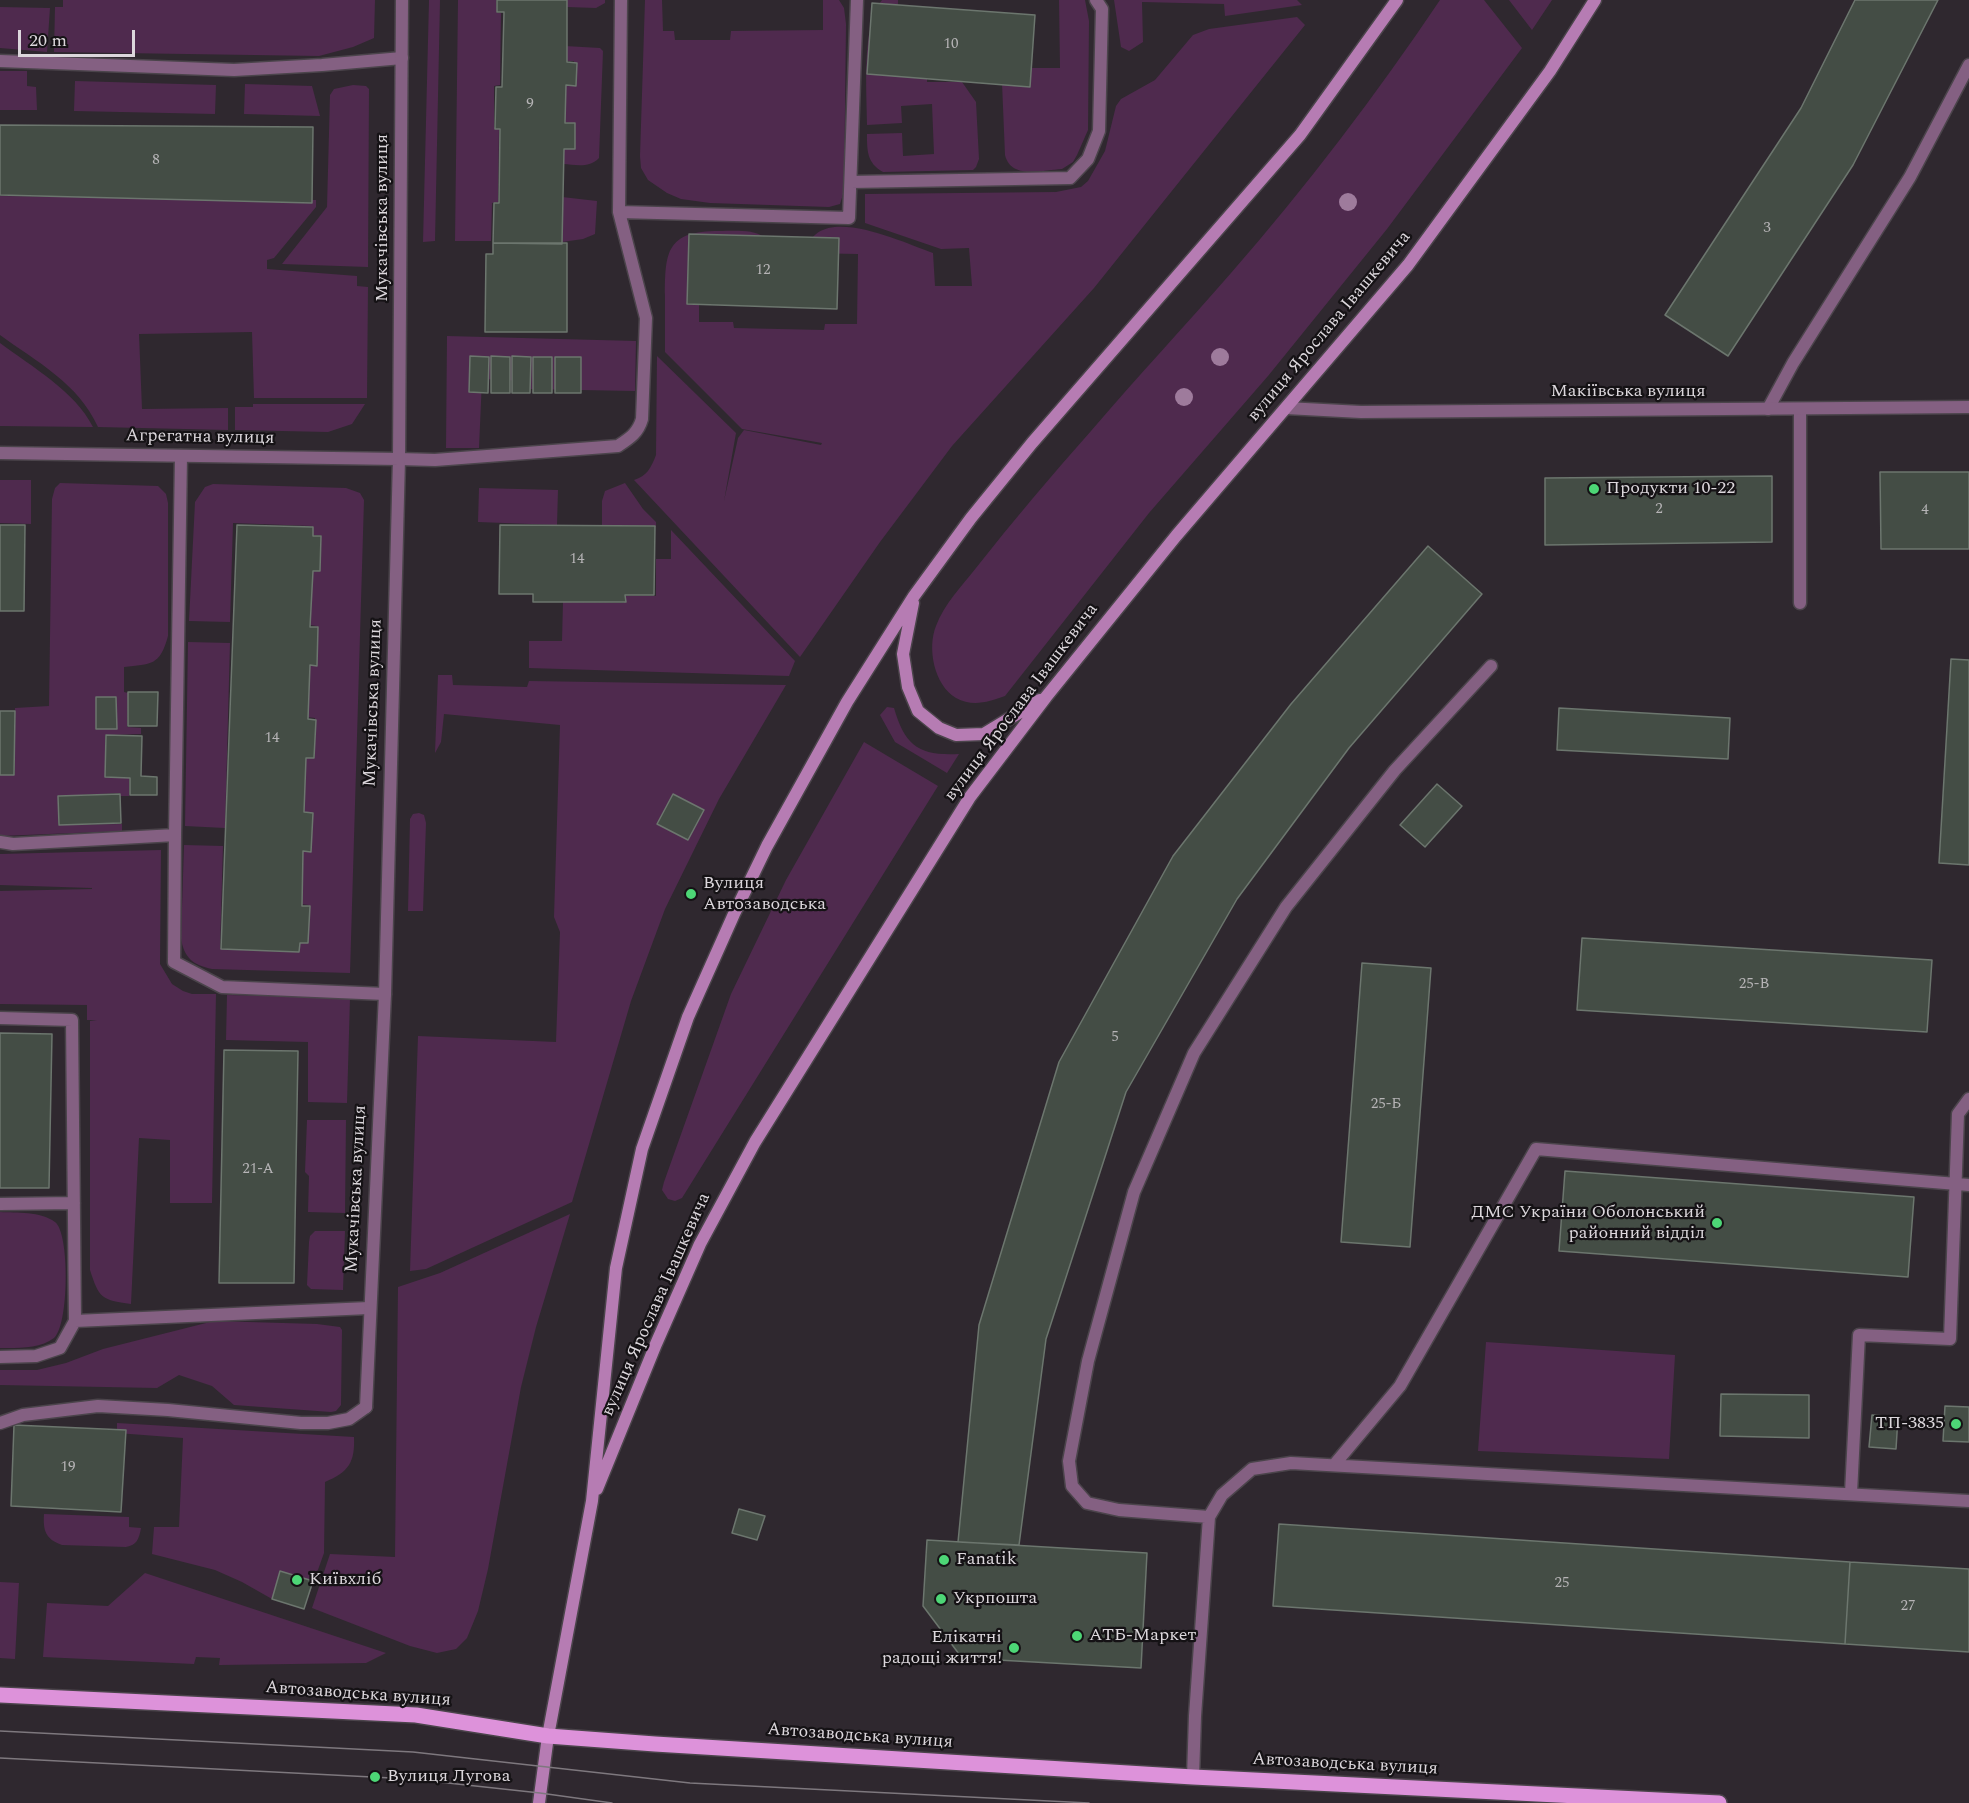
<!DOCTYPE html>
<meta charset="utf-8">
<style>
body{margin:0}
#map{position:relative;width:1969px;height:1803px;overflow:hidden;background:#2f282f;font-family:Spectral,serif}
canvas{display:block}
.scale{position:absolute;left:18px;top:30px;width:117px;height:27px;box-sizing:border-box;border:3px solid #dcd7dc;border-top:0;padding-left:8px;font-size:18px;line-height:21px;white-space:nowrap;color:#dcd7dc;-webkit-text-stroke:4px #151215;paint-order:stroke}
</style>
<div id="map">
<canvas width="1969" height="1803"></canvas>
<div class="scale">20 m</div>
</div>
<script>
const g = document.querySelector('canvas').getContext('2d');
g.lineJoin = 'round';
function fill(path, color) { g.fillStyle = color; g.fill(path, 'evenodd'); }
function trace(path, color, width, dash) { g.strokeStyle = color; g.lineWidth = width; g.lineCap = dash ? 'butt' : 'round'; g.setLineDash(dash || []); g.stroke(path); }
function label(font, color, halo, rows, align = 'center') {
  g.font = font + ' Spectral,serif'; g.lineWidth = 4.5; g.setLineDash([]); g.textBaseline = 'middle'; g.strokeStyle = halo; g.fillStyle = color; for (const [text, x, y, turn = 0] of rows) {
    g.save(); g.translate(x, y); g.rotate((+turn || 0) * Math.PI / 180); g.textAlign = isNaN(turn) ? turn : align; if (halo) g.strokeText(text, 0, 0); g.fillText(text, 0, 0); g.restore();
  }
}
fill(new Path2D(`
 M63,0H375L374,38L353,47L319,56L54,52L55,7H63Z
 M429,0H440L435,241L423,242Z
 M458,0H496L497,13H501L500,85L494,86V127L499,128L498,202L492,203L491,241H455Z
 M567,0H605V3L596,8L567,7Z
 M645,0H662L663,31H674L675,40H730L731,31L823,30V0H839L844,8L846,24L844,191L840,204L829,207L710,203L681,199L667,193L648,180L641,168L640,156Z
 M882,0H898L897,64H927V82H962L976,102L979,159L976,167L973,170L883,172C867,163 867,151 867,134L902,133L903,156L934,154L932,104L901,106L902,123L867,125C867,93 861,24 882,0Z
 M1059,0H1085L1089,21L1088,130L1077,155L1073,162L1062,169C1043,170 1011,180 1005,155L1002,83L1028,68H1060Z
 M1114,0H1297L1302,5L1225,16L1224,4L1142,2L1143,42L1129,51L1121,47Z
 M1440,0H1484L1522,48L1387,229L1268,376L1149,513L1005,696C989,702 972,707 956,698C934,685 927,648 936,626C944,604 962,586 976,568C1013,521 1051,476 1091,431C1137,377 1185,326 1231,273C1307,186 1376,95 1440,0Z
 M1509,0H1552L1532,30Z
 M0,7L50,8L47,52L0,48Z
 M1297,17L1305,25L1094,288L952,446L880,542L800,657L634,480C647,476 651,468 656,455L657,356L736,433L724,501L738,438L744,430L821,445L822,443L742,429L665,352C665,333 665,315 665,296C665,251 667,231 719,231C733,231 753,229 764,237L699,252V322H733L734,328L824,330L825,324H857L858,254L806,253C815,200 901,242 933,253L935,286H972L969,248L941,249L865,223V194L1056,192L1081,187L1088,181L1105,151L1116,106L1121,99L1155,80L1193,35L1209,29Z
 M565,46L600,48L603,51L599,158C590,168 576,165 563,164L564,148H573V123L564,122L565,86H575L574,61H564Z
 M0,71H27V86L36,87L37,110H0Z
 M75,81L216,85L215,114L74,111Z
 M245,84L312,86L320,116L244,114Z
 M353,85L366,86L369,89L368,267L282,264L327,207L330,95L334,89Z
 M0,196L316,200V207L274,258L267,260V269L357,276V286L368,287L367,398H254L252,332L139,334L142,409L228,408V430L98,427C78,383 37,362 0,335Z
 M562,197L597,201L595,234L583,239L562,242Z
 M447,336L636,341L635,391L525,389V381L482,379L479,448H446Z
 M0,343C32,367 75,391 93,427L0,426Z
 M253,404H365L352,424L328,432L235,430V407H253Z
 M0,480H31V524L0,523Z
 M60,483L158,486L166,494L168,503V636C160,666 151,664 124,667V692L128,693L127,727L141,728V734L105,735L106,777L129,778V796H120V793L58,796V825L122,824V831L0,836V774H15V708L49,706L52,499L55,488Z
 M625,483L643,509L656,522V527L602,526V501L605,491Z
 M213,484L346,488L360,493L364,500L350,973L212,969C193,965 184,958 181,938L184,845L223,846L220,948L299,952V943L307,942L309,905L301,904L305,758L315,757V718L307,717V666L316,665L317,626L310,625L311,572L320,571L321,535H313L312,526L233,523L230,622L189,621L195,502L205,487Z
 M479,488L558,490L557,525L478,522Z
 M671,530L795,661L789,676L529,668V641H562L563,602L624,603V596H656V559H671Z
 M188,642L230,643L225,828L185,826Z
 M438,675H452L453,685L527,687L529,681L786,685L719,799L665,909L631,1001L572,1202L426,1269L410,1271L418,1036L556,1042L560,932L554,917L560,725L444,714L441,742L435,753Z
 M887,707L894,708C905,746 919,756 959,754L947,773L895,742L880,715Z
 M864,742L938,786L682,1198L675,1201L668,1199L662,1190L664,1182L731,994L786,880Z
 M419,813L424,815L426,823L423,911H408L410,819L413,814Z
 M161,850L160,964L172,984L183,991L192,994H216L212,1203H170V1140L139,1138L131,1304C101,1300 99,1298 90,1270V1021L97,1020H87V1005L0,1004V891L92,889V888L0,885V854Z
 M227,995L350,998L347,1103L308,1102V1042L226,1040Z
 M307,1120H346L345,1213L308,1212L309,1176L305,1172Z
 M0,1212C17,1213 40,1211 55,1222C70,1233 69,1326 54,1338C40,1349 17,1348 0,1348Z
 M570,1214L536,1327L521,1387L488,1569L478,1611L467,1638L456,1649L437,1653L410,1646L312,1608L330,1554L395,1557L398,1287L440,1273Z
 M315,1231H345L343,1290L311,1289L307,1285L309,1242L310,1236Z
 M214,1321L317,1324L340,1327L342,1330L341,1405L336,1411L331,1412L234,1405L212,1386L179,1375L157,1388L0,1385V1370H37L66,1363L103,1349Z
 M1486,1342L1675,1355L1669,1459L1478,1451Z
 M117,1423L354,1437C355,1462 349,1472 325,1482L324,1553L304,1609L272,1599L242,1582L215,1570L152,1554L154,1527H179L183,1438L117,1433Z
 M44,1514L129,1517V1527L141,1528C139,1539 137,1545 126,1547L62,1545C45,1539 43,1530 44,1514Z
 M145,1573L386,1653L366,1663L219,1665L220,1658L196,1657L194,1664L43,1657L47,1603L108,1606Z
 M0,1582L19,1583L15,1659L0,1658Z`), '#4f2a4e');
const building = new Path2D(`
 M497,0H567V62L577,63L576,86L566,85L565,123H575V149H564L562,244L493,243L494,203H499L500,129H495L496,87H502L504,12H497Z
 M1855,0H1938L1853,165L1728,356L1665,315L1801,108Z
 M872,3L1035,15L1030,87L867,74Z
 M0,125L313,127L312,203L0,195Z
 M689,234L839,238L837,309L687,304Z
 M493,243H567V332H485L486,254H493Z
 M470,356L489,357L488,393L469,392Z
 M491,356L510,357V393H491Z
 M512,356L531,357L530,393H512Z
 M533,357H552V393H533Z
 M555,357H581V393H555Z
 M1880,472H1969V549H1881Z
 M1772,476V542L1545,545V478Z
 M0,525H25L24,611H0Z
 M237,525L313,527V536H321L320,571H313L310,627H318L317,666L310,665L308,719L316,720L314,758H306L304,812L313,813L311,852L303,851L302,906H310L308,943H300L299,952L221,949Z
 M500,525L655,526L654,595H625L626,602H533V594H499Z
 M1428,546L1482,594L1349,748L1237,899L1126,1092L1046,1339L1019,1545L958,1542L979,1325L1059,1062L1173,856L1291,704Z
 M1951,659L1969,660V865L1939,863Z
 M128,692H158L157,726H128Z
 M96,697H116L117,729H96Z
 M1559,708L1730,718L1728,759L1557,750Z
 M0,711H15L14,775H0Z
 M106,735L142,736L141,776L157,777V795H130V778L105,777Z
 M1437,784L1462,806L1425,847L1400,825Z
 M120,794L121,823L59,825L58,796Z
 M673,794L704,810L688,840L657,824Z
 M1582,938L1932,960L1927,1032L1577,1010Z
 M1362,963L1431,968L1410,1247L1341,1242Z
 M0,1033L52,1034L49,1188H0Z
 M224,1050L298,1051L294,1283H219Z
 M1565,1171L1914,1197L1908,1277L1559,1251Z
 M1721,1394L1809,1395V1438L1720,1436Z
 M1945,1406L1969,1407V1442L1943,1441Z
 M1872,1415L1898,1417L1896,1449L1869,1447Z
 M14,1425L126,1430L121,1512L11,1506Z
 M739,1509L765,1516L757,1540L732,1533Z
 M1279,1524L1850,1562L1845,1644L1273,1606Z
 M927,1540L1147,1553L1141,1668L962,1658L923,1606Z
 M1850,1562L1969,1569V1652L1845,1644Z
 M280,1571L313,1581L304,1609L272,1599Z`);
fill(building, '#444d45');
trace(building, '#6c766e', 1.5);
const lane = new Path2D(`
 M0,61L234,70L322,65L402,58
 M851,182L1070,178L1088,159L1099,131L1102,9L1096,0
 M619,212L849,218L857,0
 M1768,409L1793,363L1910,177L1969,65
 M1800,409V603
 M399,459L435,460L618,446C630,438 638,433 642,419L646,318L619,212L621,0
 M175,835L181,456
 M0,842L13,844L175,835L174,962L222,987L385,994
 M0,1018L72,1020L75,1321L369,1308
 M0,1204L74,1203
 M0,1357L36,1356L60,1348L75,1321
 M0,1423L23,1415L98,1406L168,1410L301,1423H328L349,1419L366,1407
 M1334,1465L1400,1386L1536,1149L1969,1185
 M1851,1493L1859,1335L1950,1339L1958,1114L1969,1099
 M1209,1517L1119,1510L1087,1503L1072,1486L1069,1461L1088,1361L1134,1192L1194,1053L1286,907L1395,770L1491,666
 M1193,1777L1195,1716L1209,1517L1222,1495L1252,1469L1291,1463L1969,1501`);
const street = new Path2D(`
 M1286,408L1361,412L1969,407
 M0,453L399,459
 M366,1407L385,994L399,459L402,0`);
const secondary = new Path2D(`
 M913,603L903,654L908,687L918,711L939,728L956,735L984,734L1040,700
 M597,1489L656,1344L700,1244L755,1142L970,797L1046,697L1176,536L1408,265L1550,71L1595,0
 M539,1803L548,1736L592,1501L616,1268L642,1149L688,1017L734,914L767,846L847,702L914,596L971,518L1032,443L1300,135L1397,0`);
const primary = new Path2D(`
 M0,1695L416,1715L548,1736L655,1744L1193,1777L1719,1803`);
trace(lane, '#4b444b', 15);
trace(street, '#4b444b', 15);
trace(secondary, '#4b444b', 15);
trace(primary, '#4b444b', 18);
trace(lane, '#846082', 12);
trace(street, '#846082', 12);
trace(secondary, '#b67cb3', 12);
trace(primary, '#dd92da', 15);
trace(new Path2D(`
 M0,1731L413,1752L690,1783L1089,1803
 M0,1758L411,1779L540,1793L612,1803`), '#7e787e', 1.5);
g.fillStyle = '#9e7b9c';
for (const [x, y] of [
 [1348,202],
 [1220,357],
 [1184,397]
]) { g.beginPath(); g.arc(x, y, 9, 0, 2 * Math.PI); g.fill(); }
for (const [x, y, r, color] of [
 [1594,489,6,"#4dd676"],
 [691,894,6,"#4dd676"],
 [1717,1223,6,"#4dd676"],
 [1956,1424,6,"#4dd676"],
 [944,1560,6,"#4dd676"],
 [297,1580,6,"#4dd676"],
 [941,1599,6,"#4dd676"],
 [1077,1636,6,"#4dd676"],
 [1014,1648,6,"#4dd676"],
 [375,1777,6,"#4dd676"]
]) { const dot = new Path2D(); dot.arc(x, y, r, 0, 2 * Math.PI); g.fillStyle = color; g.fill(dot); trace(dot, '#151215', 2); }
label('15px', '#b6b4b6', null, [
 ["10",951,45],
 ["9",530,105],
 ["8",156,161],
 ["3",1767,229],
 ["12",763,271],
 ["2",1659,510],
 ["4",1925,511],
 ["14",577,560],
 ["14",272,739],
 ["25-В",1754,985],
 ["5",1115,1038],
 ["25-Б",1386,1105],
 ["21-А",258,1170],
 ["19",68,1468],
 ["25",1562,1584],
 ["27",1908,1607]
]);
label('18px', '#dcd7dc', '#151215', [
 ["Мукачівська вулиця",383,218,-90],
 ["вулиця Ярослава Івашкевича",1330,327,-50],
 ["Макіївська вулиця",1628,392],
 ["Агрегатна вулиця",200,438,1],
 ["Мукачівська вулиця",374,703,-88],
 ["вулиця Ярослава Івашкевича",1022,703,-53],
 ["Мукачівська вулиця",357,1189,-87],
 ["вулиця Ярослава Івашкевича",657,1305,-66],
 ["Автозаводська вулиця",358,1695,4],
 ["Автозаводська вулиця",860,1737,4],
 ["Автозаводська вулиця",1345,1765,3]
]);
label('18px', '#dcd7dc', '#151215', [
 ["Продукти 10-22",1606,489],
 ["Вулиця",703,884],
 ["Автозаводська",703,905],
 ["ДМС України Оболонський",1705,1213,"right"],
 ["районний відділ",1705,1234,"right"],
 ["ТП-3835",1944,1424,"right"],
 ["Fanatik",956,1560],
 ["Київхліб",309,1580],
 ["Укрпошта",953,1599],
 ["АТБ-Маркет",1089,1636],
 ["Елікатні",1002,1638,"right"],
 ["радощі життя!",1002,1659,"right"],
 ["Вулиця Лугова",387,1777]
], 'left');
</script>
